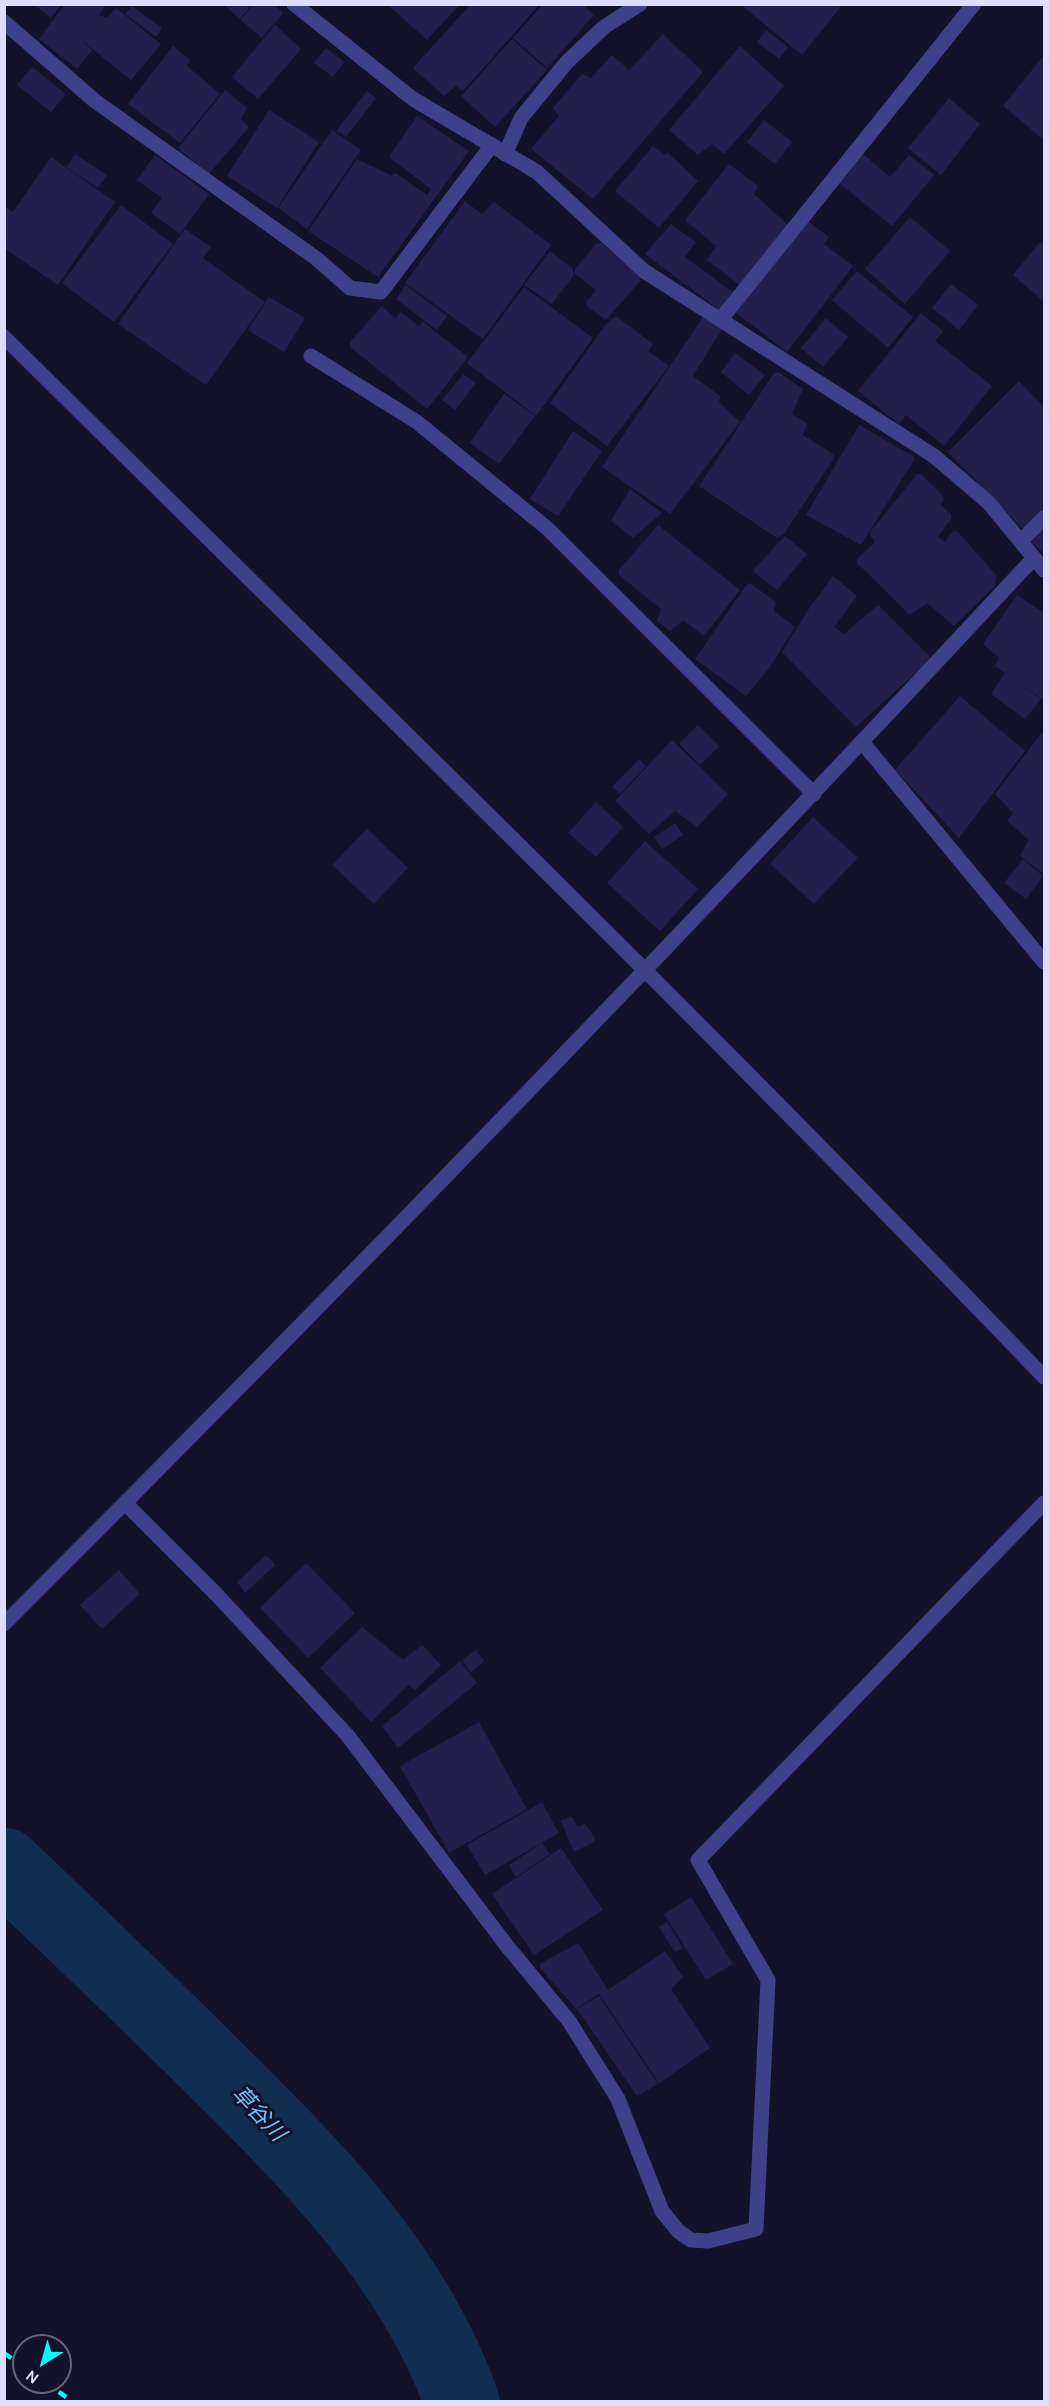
<!DOCTYPE html>
<meta charset="utf-8">
<style>
body{margin:0}
#map{position:relative;width:1049px;height:2406px;overflow:hidden;background:#14122b;font-family:Karla,sans-serif}
canvas{display:block}
.frame{position:absolute;inset:0;border:6px solid #deddfe;pointer-events:none}
.north{position:absolute;left:12px;top:2334px;width:60px;height:60px;box-sizing:border-box;background:#14122b;border:2px solid #65637f;border-radius:50%;rotate:217deg;font-size:16px;font-weight:700;line-height:24px;text-align:center;color:#deddfe}
.north::after{content:'';display:block;margin:auto;width:21px;height:27px;background:#0ef2f9;clip-path:polygon(50% 0,100% 100%,50% 72%,0 100%)}
</style>
<div id="map">
<canvas width="1049" height="2406"></canvas>
<div class="frame"></div>
<div class="north">N</div>
</div>
<script>
const g = document.querySelector('canvas').getContext('2d');
g.lineJoin = 'round';
function trace(path, color, width, dash) { g.strokeStyle = color; g.lineWidth = width; g.lineCap = dash ? 'butt' : 'round'; g.setLineDash(dash || []); g.stroke(path); }
function fill(path, color) { g.fillStyle = color; g.fill(path, 'evenodd'); }
function label(font, color, halo, rows, align = 'center') {
  g.font = font + ' Karla,"Noto Sans JP",sans-serif'; g.lineWidth = 6; g.setLineDash([]); g.textBaseline = 'middle'; g.strokeStyle = halo; g.fillStyle = color; for (const [text, x, y, turn = 0] of rows) {
    g.save(); g.translate(x, y); g.rotate((+turn || 0) * Math.PI / 180); g.textAlign = isNaN(turn) ? turn : align; if (halo) g.strokeText(text, 0, 0); g.fillText(text, 0, 0); g.restore();
  }
}
trace(new Path2D(`
 M4,1865C70,1928 136,1991 201,2055C303,2156 413,2262 462,2402`), '#112d50', 75);
fill(new Path2D(`
 M33,4H62L51,18Z
 M65,4H106L99,15L107,18L116,8L161,44L131,80L79,38L92,50L77,69L39,39Z
 M223,4H252L240,19Z
 M253,4H274L283,13L262,38L241,20Z
 M387,4H460L427,40Z
 M471,4H540L463,91L456,86L444,96L413,68Z
 M543,4H583L594,15L547,68L513,38Z
 M740,4H843L802,55Z
 M132,6L162,28L156,37L125,14Z
 M275,25L301,49L258,99L232,77Z
 M766,30L788,47L779,59L757,42Z
 M663,34L703,72L593,199L531,149L559,116L553,108L582,74L591,78L612,55L629,70Z
 M512,39L547,70L495,127L461,96Z
 M173,46L190,60L187,66L220,94L180,143L128,104Z
 M740,46L784,86L724,154L712,144L698,155L669,130Z
 M326,48L344,62L333,77L314,63Z
 M1044,55V140L1003,106Z
 M32,67L66,94L51,112L17,85Z
 M225,90L247,108L241,119L249,127L209,174L178,148Z
 M367,91L376,98L346,137L336,131Z
 M949,98L980,124L941,175L908,148Z
 M269,110L319,142L277,208L227,176Z
 M417,116L469,151L378,277L308,231L357,159L392,176L395,173L427,195L431,189L389,157Z
 M764,120L792,142L775,164L747,142Z
 M332,130L361,150L307,229L278,208Z
 M653,146L665,155L667,152L698,181L659,228L615,191Z
 M75,154L107,175L98,188L66,167Z
 M863,154L890,177L909,155L934,175L892,226L839,183Z
 M155,155L209,194L180,234L151,213L162,198L137,180Z
 M51,157L115,202L58,285L4,248V206L13,212Z
 M729,164L758,186L754,194L790,227L742,287L707,260L716,246L685,220Z
 M465,201L482,214L494,202L551,245L483,339L405,283Z
 M121,205L173,244L114,322L62,283Z
 M910,217L950,251L905,304L865,269Z
 M806,220L829,237L824,244L853,266L787,352L735,312Z
 M671,224L696,242L685,257L735,294L721,311L645,254Z
 M185,229L211,247L203,258L265,302L206,385L118,324Z
 M1040,242L1044,245V302L1013,275Z
 M601,243L639,276L640,281L606,320L587,306V301L596,290L575,274V269L596,244Z
 M550,251L573,269L574,275L552,304L524,285Z
 M857,271L913,317L888,348L832,300Z
 M951,284L978,305L959,330L932,308Z
 M406,285L447,316L437,330L396,299Z
 M524,287L593,338L536,416L467,363Z
 M269,297L305,318L284,352L248,330Z
 M382,306L395,318L401,312L419,326L423,322L468,357L427,409L350,347V342Z
 M921,313L943,331L935,341L992,386L944,446L906,415L899,424L858,391Z
 M616,316L653,344L648,351L669,366L607,446L550,403L606,324Z
 M703,317L722,329L693,376L720,396L719,402L740,422L670,514L602,467Z
 M826,318L848,337L823,367L801,348Z
 M735,353L765,375L749,395L721,372Z
 M778,372L803,389L792,414L807,423L803,435L833,454L834,458L784,534L777,538L699,486L774,373Z
 M463,374L476,383L455,410L442,400Z
 M1019,381L1044,407V516L1027,533L948,452Z
 M504,394L535,416L499,464L470,443Z
 M859,425L913,456L914,460L861,545L806,515Z
 M573,431L602,451L558,516L530,499Z
 M917,474H921L942,495L944,500L940,504L951,514V519L938,537L945,542L952,532L957,531L996,575L995,586L954,626L927,603L910,615L857,563V559L875,542L870,535L871,531Z
 M630,489L662,513L633,538L611,521Z
 M658,525L740,590L704,636L683,620L670,631L657,621L661,609L619,575V570Z
 M1044,528V554L1032,542Z
 M785,536L807,554L777,590L755,573L754,569Z
 M833,576L857,596L834,627L844,634L878,605L929,656V661L856,727L782,652L808,610Z
 M750,583L776,602L774,611L795,627L770,667L746,696L695,659L747,584Z
 M1017,595L1044,613V700L1019,683L1041,699L1025,719L991,694L1005,673L995,666L999,658L983,644Z
 M960,696L1025,751L959,838L895,770Z
 M698,725L719,746L700,765L679,744Z
 M1044,730V874L1020,856L1029,840L1007,821L1013,813L995,794Z
 M672,740L728,794L697,827L675,811L649,834L615,801Z
 M639,759L646,766L620,794L612,787Z
 M596,802L623,827L596,857L568,833Z
 M813,817L858,858L814,904L770,864Z
 M675,823L683,835L662,849L654,837Z
 M367,829L408,868L374,904L332,865Z
 M645,841L698,889L660,931L607,883Z
 M1023,859L1043,876L1026,899L1004,883Z
 M266,1555L275,1565L245,1593L237,1582Z
 M306,1563L355,1613L308,1658L260,1608Z
 M119,1570L140,1594L102,1629L80,1605Z
 M362,1627L403,1660L422,1645L441,1665L415,1690L408,1685L371,1722L320,1668Z
 M476,1650L484,1661L471,1673L462,1660Z
 M460,1661L477,1683L398,1748L382,1726Z
 M479,1722L527,1809L449,1853L400,1766Z
 M542,1802L559,1833L485,1875L467,1845Z
 M571,1816L578,1827L585,1824L595,1838V1841L574,1852L561,1821Z
 M542,1843L550,1854L516,1877L509,1865Z
 M561,1848L603,1910L534,1955L492,1894Z
 M691,1897L733,1964L706,1980L664,1914Z
 M667,1922L683,1948L675,1952L659,1927Z
 M578,1943L608,1990L665,1951L683,1977L671,1989L710,2048L659,2083L599,1994L576,2009L540,1968V1964Z
 M599,1996L658,2084L637,2096L577,2009Z`), '#241e4c');
trace(new Path2D(`
 M4,22L95,101L317,259L350,288L381,292L492,145
 M505,154L521,118L566,63L604,27L640,4
 M721,319L974,4
 M1021,541L1044,518`), '#3e4189', 15);
trace(new Path2D(`
 M294,4L413,99L537,172L644,271L934,456L989,503L1044,570
 M4,337C353,682 705,1023 1044,1377
 M311,356L417,422L548,529L814,794
 M862,742L1044,962
 M125,1503L216,1594L348,1736L507,1946L569,2021L618,2099L662,2211L678,2231L691,2240L708,2241L756,2229L768,1980L698,1860L1044,1503
 M4,1624C354,1275 697,920 1033,559`), '#3e4189', 15);
trace(new Path2D(`
 M4,2353L24,2367
 M45,2382L73,2402`), '#0ef2f9', 4.5, [9, 8]);
label('italic 22px', '#6dc4fb', '#14122b', [
 ["草谷川",258,2114,47]
]);
</script>
